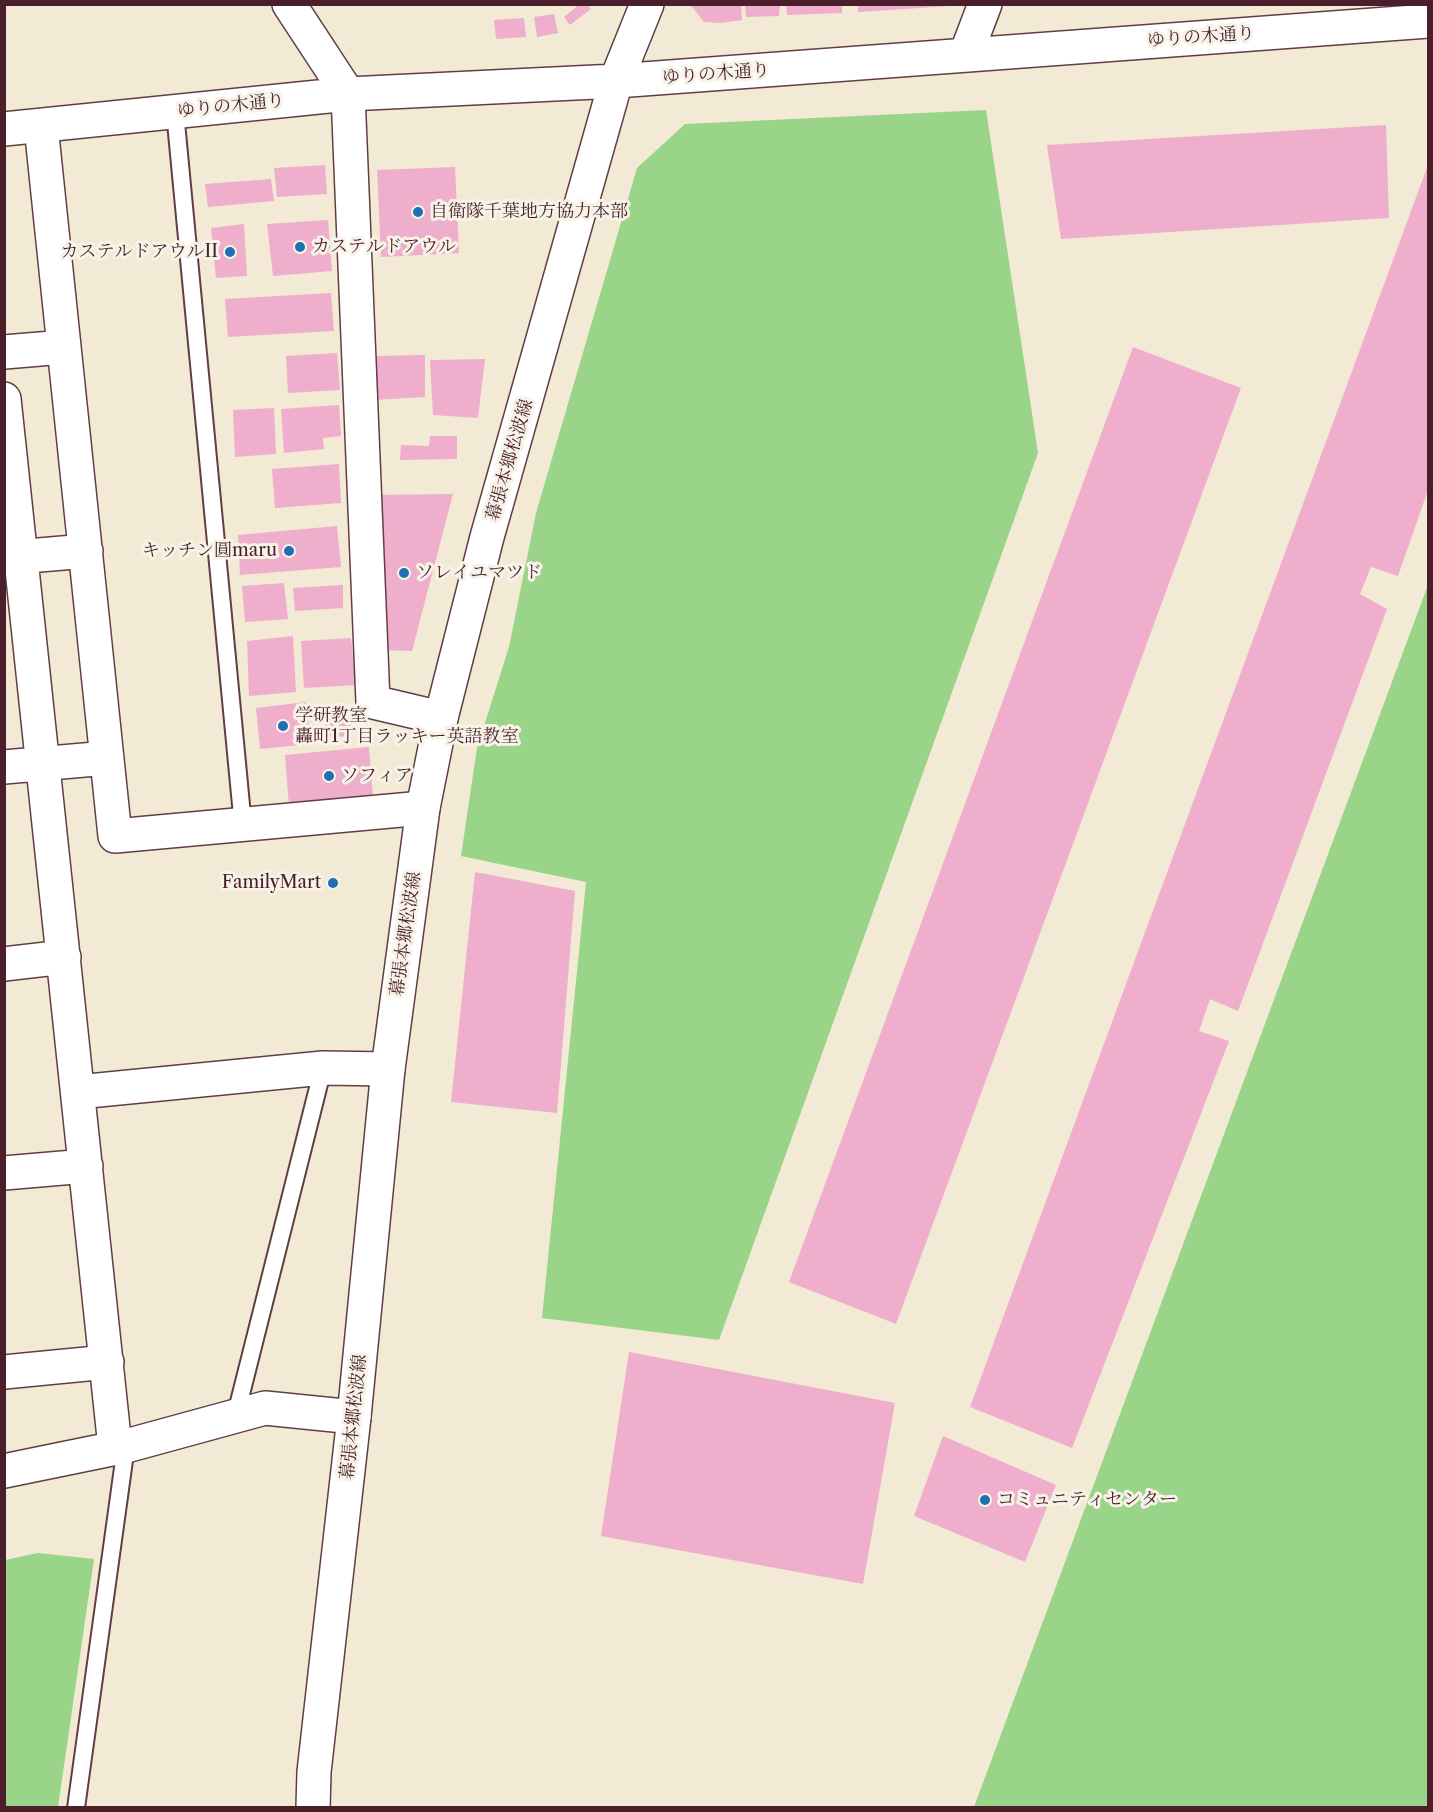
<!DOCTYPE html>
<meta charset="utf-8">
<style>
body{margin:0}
#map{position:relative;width:1433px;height:1812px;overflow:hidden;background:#f3ead5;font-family:"Libre Caslon Text",serif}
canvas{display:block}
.frame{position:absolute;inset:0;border:6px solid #4a1f2b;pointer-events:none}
</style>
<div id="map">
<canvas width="1433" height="1812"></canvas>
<div class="frame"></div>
</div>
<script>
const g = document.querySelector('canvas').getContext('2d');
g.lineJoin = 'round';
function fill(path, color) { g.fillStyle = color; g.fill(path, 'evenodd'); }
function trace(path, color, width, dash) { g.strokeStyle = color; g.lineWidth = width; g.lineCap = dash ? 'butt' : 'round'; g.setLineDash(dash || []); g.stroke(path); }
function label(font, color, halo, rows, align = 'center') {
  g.font = font + ' "Libre Caslon Text","Noto Serif JP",serif'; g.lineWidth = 6; g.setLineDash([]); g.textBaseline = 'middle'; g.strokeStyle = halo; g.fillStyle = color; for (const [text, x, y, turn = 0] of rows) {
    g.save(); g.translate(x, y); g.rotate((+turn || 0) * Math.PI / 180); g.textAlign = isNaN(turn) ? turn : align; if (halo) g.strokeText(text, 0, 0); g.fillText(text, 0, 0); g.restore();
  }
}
fill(new Path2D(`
 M986,110L1038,453L719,1340L542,1318L586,882L461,856L477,748L509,647L536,513L637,168L685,124Z
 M1428,585V1807H974Z
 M38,1553L94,1559L58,1807H5V1560Z`), '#99d488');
fill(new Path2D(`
 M580,4H587L591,9L570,25L564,17Z
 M690,4H741L742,20L720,23L704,22Z
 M745,4H780L779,16L746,17Z
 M786,4H842V13L787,15Z
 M858,4H950V6L858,12Z
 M554,14L558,33L537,37L534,17Z
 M524,18L526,37L496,39L494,20Z
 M1386,125L1389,218L1061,239L1047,145Z
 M325,165L327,194L277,197L274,168Z
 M1428,165V490L1398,576L1371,567L1360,594L1387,609L1238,1011L1210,999L1199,1031L1229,1041L1072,1448L970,1407Z
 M455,167L459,253L381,257L377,170Z
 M271,179L274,201L208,207L205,184Z
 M328,220L332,271L273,276L267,224Z
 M244,224L247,276L216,278L211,228Z
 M331,293L334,331L228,337L225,299Z
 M1133,347L1241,388L896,1324L789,1282Z
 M337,353L340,390L288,393L286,356Z
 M425,355V397L374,400V356Z
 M485,359L478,418L433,415L430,360Z
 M339,405L341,436L323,438L324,449L284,453L281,409Z
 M274,408L276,454L235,457L233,410Z
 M430,436H457V459L400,460L401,445L429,446Z
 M339,464L341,503L275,508L272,469Z
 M453,494L412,651L381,650L371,495Z
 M337,526L341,567L240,575L238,535Z
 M284,583L288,619L245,622L242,586Z
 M343,585V608L295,611L293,588Z
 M293,636L296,692L249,696L247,641Z
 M351,638L356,685L304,688L301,641Z
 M306,702L311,744L260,749L256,708Z
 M325,717H351V736L326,737Z
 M369,747L373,797L289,806L285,755Z
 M475,872L575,891L557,1113L451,1102Z
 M629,1352L895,1403L863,1584L601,1536Z
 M943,1436L1056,1485L1025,1562L914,1516Z`), '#eeaecc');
const lane = new Path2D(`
 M175,112L243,826
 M236,1414L323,1068
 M76,1808L126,1446`);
const street = new Path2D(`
 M966,54L985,4
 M348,94L373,702L441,718
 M41,126L115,836L423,808
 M4,352L64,347
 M4,399L115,1447
 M4,558L86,551
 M4,767L107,758
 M4,964L64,957
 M78,1092L323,1068L388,1069
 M4,1173L86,1166
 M4,1372L107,1362
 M4,1471L126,1446L265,1408L354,1417`);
const secondary = new Path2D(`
 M289,4L348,94
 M4,129L348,94L616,81L1428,21
 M313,1808L314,1772L354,1417L388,1069L423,808L441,718L487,537L616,81L647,4`);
trace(lane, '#633d44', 20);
trace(street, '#633d44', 36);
trace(secondary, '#633d44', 36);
trace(lane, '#fff', 16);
trace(street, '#fff', 33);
trace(secondary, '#fff', 33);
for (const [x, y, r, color] of [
 [418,212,6,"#1f6fb2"],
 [300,247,6,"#1f6fb2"],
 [230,252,6,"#1f6fb2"],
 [289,551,6,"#1f6fb2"],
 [404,573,6,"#1f6fb2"],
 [283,726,6,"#1f6fb2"],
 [329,776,6,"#1f6fb2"],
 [333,883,6,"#1f6fb2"],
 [985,1500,6,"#1f6fb2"]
]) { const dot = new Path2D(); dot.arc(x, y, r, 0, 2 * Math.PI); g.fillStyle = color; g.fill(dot); trace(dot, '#f7f3e8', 2); }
label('18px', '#4a1f2b', '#f7f3e8', [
 ["ゆりの木通り",1201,37,-4],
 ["ゆりの木通り",716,74,-4],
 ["ゆりの木通り",231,106,-6],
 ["幕張本郷松波線",510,460,-74],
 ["幕張本郷松波線",406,934,-82],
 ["幕張本郷松波線",354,1417,-84]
]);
label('18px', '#4a1f2b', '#f7f3e8', [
 ["自衛隊千葉地方協力本部",430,212],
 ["カステルドアウル",312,247],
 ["カステルドアウルII",218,252,"right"],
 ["キッチン圓maru",277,551,"right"],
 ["ソレイユマツド",416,573],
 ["学研教室",295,716],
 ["轟町1丁目ラッキー英語教室",295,737],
 ["ソフィア",341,776],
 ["FamilyMart",321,883,"right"],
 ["コミュニティセンター",997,1500]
], 'left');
</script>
